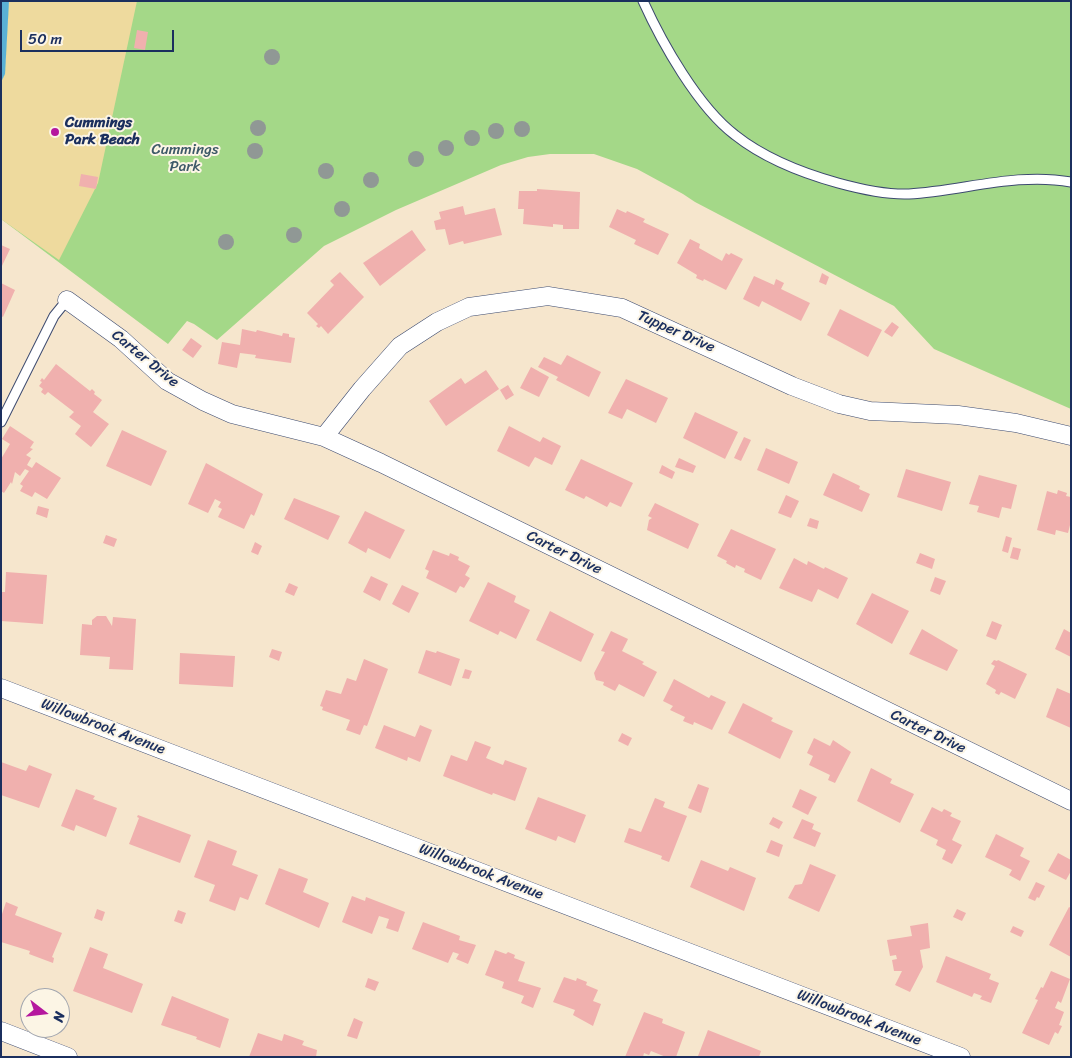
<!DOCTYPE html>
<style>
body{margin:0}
#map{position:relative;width:1072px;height:1058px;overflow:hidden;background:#f6e6cd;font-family:Sriracha,sans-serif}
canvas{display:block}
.frame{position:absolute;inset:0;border:2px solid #1b2f5e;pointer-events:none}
.north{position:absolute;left:20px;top:988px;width:50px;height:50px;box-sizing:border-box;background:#fcf5e5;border:1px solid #a2a6af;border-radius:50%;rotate:106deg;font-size:14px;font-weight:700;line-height:20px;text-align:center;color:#1b2f5e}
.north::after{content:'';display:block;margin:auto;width:18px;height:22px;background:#b5179e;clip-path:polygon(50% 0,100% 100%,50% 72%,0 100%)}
.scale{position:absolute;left:20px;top:30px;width:154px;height:22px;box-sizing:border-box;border:2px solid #1b2f5e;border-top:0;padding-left:6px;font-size:15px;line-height:18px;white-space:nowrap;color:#1b2f5e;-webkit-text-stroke:4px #fcf5e5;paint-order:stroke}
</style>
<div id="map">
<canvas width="1072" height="1058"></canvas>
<div class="frame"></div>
<div class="north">N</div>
<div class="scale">50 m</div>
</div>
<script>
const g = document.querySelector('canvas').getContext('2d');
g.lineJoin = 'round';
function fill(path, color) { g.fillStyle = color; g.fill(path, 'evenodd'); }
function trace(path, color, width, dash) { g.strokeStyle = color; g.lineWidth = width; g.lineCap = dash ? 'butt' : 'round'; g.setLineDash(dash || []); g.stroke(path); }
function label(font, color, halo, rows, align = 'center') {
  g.font = font + ' Sriracha,sans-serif'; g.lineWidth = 4; g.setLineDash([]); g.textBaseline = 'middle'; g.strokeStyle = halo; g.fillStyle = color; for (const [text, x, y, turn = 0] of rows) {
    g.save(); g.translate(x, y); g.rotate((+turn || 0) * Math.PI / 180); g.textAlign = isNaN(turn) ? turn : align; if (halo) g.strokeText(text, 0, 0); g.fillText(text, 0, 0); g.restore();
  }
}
fill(new Path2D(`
 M9,1H1071V409L934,349L894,306L695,202L683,194L637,169L594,154H550L528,157L501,165L396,210L324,246L217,340L194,324L187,321L168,344L1,219V82L5,74Z`), '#a4d888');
fill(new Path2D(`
 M9,1H137L98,183L59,260L1,219V82L5,74Z`), '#eeda9e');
fill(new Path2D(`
 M1,1H9L5,74L1,82Z`), '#5ab0d6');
fill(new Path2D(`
 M137,30L148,32L145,50L134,48Z
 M81,174L98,177L96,189L79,186Z
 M537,189L580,192L579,229H563V225L553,224V227L523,224L524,209H518L519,191H537Z
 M463,206L465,215L495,208L502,235L464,244L463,241L449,245L445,229L436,230L434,221L441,219L439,212Z
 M617,209L626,213L627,211L645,219L643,222L669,234L658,255L634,244L636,240L609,227Z
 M412,230L426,250L380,286L363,263Z
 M690,239L700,244L699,248L722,261L726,253L729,255L731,253L743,259L726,290L704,279L703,281L696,278L697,275L677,263Z
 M1,245L10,249L1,268Z
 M340,272L364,297L328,334L321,326L319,328L316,326L318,324L307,313L334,285L330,281Z
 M822,273L829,277L826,285L819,282Z
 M754,276L774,285L776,279L784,283L781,289L810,303L801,321L762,301L759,307L743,299Z
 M1,283L15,290L3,317L1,316Z
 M840,309L882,330L868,357L827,335Z
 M892,322L899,327L892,337L884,332Z
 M242,329L256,332L257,330L282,336L283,333L289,334V337L295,338L291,363L255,358L256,355L240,353L237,368L218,364L222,342L240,345Z
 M191,338L202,346L193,358L182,350Z
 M567,355L601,372L589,397L556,380L558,377L538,367L544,357L561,365Z
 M56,364L90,391L92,389L95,392L94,394L102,400L93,412L109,424L91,447L75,434L81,426L69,417L74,412L48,392L45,395L41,392L43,389L39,386L42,382L40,381L42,378L44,380Z
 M531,367L549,377L539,397L520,388Z
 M486,370L499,389L446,426L429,401L461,378L465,384Z
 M626,379L668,398L656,423L627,409L622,419L608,413Z
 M508,385L514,395L506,400L500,390Z
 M695,412L738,432L725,459L683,438Z
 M10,426L34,442L30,448L33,449L26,455L31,458L27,465L32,468L36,462L61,478L47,499L35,492L32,497L20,491L23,486L20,484L29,471L25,469L20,476L15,472L12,484L11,482L4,493L1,491V459L10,444L2,439Z
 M509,426L540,442L543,437L561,446L552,465L535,457L529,467L497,451Z
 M122,430L167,451L151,486L106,466Z
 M744,437L751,440L741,461L734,458Z
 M766,448L798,462L789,484L757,470Z
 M679,458L696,466L693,473L675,467Z
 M581,459L633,483L621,507L610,502L607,507L586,496L584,499L565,490Z
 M206,463L263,494L254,516L251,514L244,529L218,517L222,509L218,507L221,502L215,499L208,513L188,504Z
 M662,465L675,472L672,479L659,473Z
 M906,469L951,482L942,511L897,497Z
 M833,473L860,486L859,489L870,494L862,512L823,495Z
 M979,475L1017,485L1011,509L1002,507L999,518L977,512L979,506L969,504Z
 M1058,490L1067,493L1066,496L1071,497V521L1068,533L1056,530L1055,535L1037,530L1047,491L1057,494Z
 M786,495L799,501L791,518L778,513Z
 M294,498L340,516L328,540L284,519Z
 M655,503L699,524L688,549L647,530L649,520L652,518L648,516Z
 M38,506L49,509L47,518L36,514Z
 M365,511L405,530L390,559L368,548L366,553L348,543Z
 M810,518L819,521L817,529L807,526Z
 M731,529L776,549L761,580L744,572L745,569L736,565L735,568L726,563L727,561L717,556Z
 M106,535L117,539L114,547L103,543Z
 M1006,536L1012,538L1008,553L1002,551Z
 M255,542L262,546L258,555L251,552Z
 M1013,547L1021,549L1018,560L1010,558Z
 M433,550L449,556L450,553L459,557L458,560L470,566L465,575L470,578L464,588L460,586L456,593L426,578L429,571L425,569Z
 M920,553L935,559L932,569L916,563Z
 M794,558L807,565L808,561L824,569L825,567L848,578L838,599L818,589L812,602L779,588Z
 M6,572L47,575L43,624L1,621V592H5Z
 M371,576L388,584L380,601L363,592Z
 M935,577L946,581L940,595L930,591Z
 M488,582L516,596L514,602L530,610L516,639L500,631L498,635L469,621Z
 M289,583L298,587L294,596L285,592Z
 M402,585L419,593L409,613L392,604Z
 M872,593L909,611L892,644L856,624Z
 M550,611L594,634L581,662L536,640Z
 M97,616H106L112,626L113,617L136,619L133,670L109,669L110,657L80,655L82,624L92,625V620Z
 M992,621L1002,625L996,640L986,636Z
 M922,629L958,650L947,671L909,654Z
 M1064,629L1071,633V657L1055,649Z
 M611,631L628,639L622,651L644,662L642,664L657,672L644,697L619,684L615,691L603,685L604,682L596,680L594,673L605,652L601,651Z
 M272,649L282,652L279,661L269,657Z
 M426,650L436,653L437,651L460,659L451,686L418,673Z
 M180,653L235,656L233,687L179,684Z
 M364,659L388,669L367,726L364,725L360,735L346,730L350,720L322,710L323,707L320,706L326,690L341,694L347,678L356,681Z
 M994,660L997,661L998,660L1027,674L1015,699L1001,692L999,695L995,693L996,690L986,684L995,666L991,664Z
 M465,669L472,671L469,679L462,678Z
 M674,679L709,698L711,695L726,702L712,730L694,722L693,725L683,721L685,717L670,710L673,706L663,701Z
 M1057,688L1071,694V728L1046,717Z
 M743,703L773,718L771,721L793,731L780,759L728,733Z
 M384,725L415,737L420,725L432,730L420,762L408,757L407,761L375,748Z
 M622,733L632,738L628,746L618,741Z
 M814,738L830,746L833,740L851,752L835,783L828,780L830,775L809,765L813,756L807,753Z
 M475,741L491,747L486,758L503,765L505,760L527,768L515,801L493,793L492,795L443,776L451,755L467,761Z
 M1,762L26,771L29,765L52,774L39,808L1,795Z
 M871,768L892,779L890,783L914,794L900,823L857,801Z
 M698,784L709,788L701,813L688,808Z
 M76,789L95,796L93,799L117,808L106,837L76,825L74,831L61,826Z
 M800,789L817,797L808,815L792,807Z
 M538,797L586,815L575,843L558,836L556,841L525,829Z
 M655,798L665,802L663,807L687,816L669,862L661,859L662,856L624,842L629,828L641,832Z
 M932,807L942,812L944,809L952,813L950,816L961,821L952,840L962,845L952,864L942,859L946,850L936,845L938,840L920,831Z
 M138,815L191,835L180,863L129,844L139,818L137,817Z
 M773,817L783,822L779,829L769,824Z
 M802,819L814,824L812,829L821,833L815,847L793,838Z
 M996,834L1024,848L1020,856L1030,861L1020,881L1009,875L1012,870L985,857Z
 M208,840L237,851L232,865L258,875L248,900L240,897L235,911L209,901L215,885L194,877Z
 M771,840L783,845L779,857L766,852Z
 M1058,853L1071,860V871L1066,880L1048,871Z
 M701,860L728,871L730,867L756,878L744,911L690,887Z
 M810,864L836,875L819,912L788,898L795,885L802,884Z
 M279,868L308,879L303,892L329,903L319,928L265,904Z
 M1036,882L1045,886L1039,898L1037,897L1035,901L1028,898Z
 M352,896L365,901L366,897L405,912L398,932L386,928L389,919L379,916L372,934L342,922Z
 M6,902L18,907L15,915L62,933L52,957L54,958L53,963L29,954L30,951L1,942V917Z
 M1069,907L1071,908V957L1049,945Z
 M97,909L105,912L102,921L94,918Z
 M957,909L966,913L962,921L953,917Z
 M178,910L186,913L182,924L174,921Z
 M423,922L460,936L459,940L476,945L468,964L456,959L459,954L453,952L448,963L412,949Z
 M928,923L930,948L920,950L923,967L910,992L895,985L902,971H894L892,960L897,959L896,955L890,956L887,940L912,936L910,926Z
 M1013,926L1024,931L1021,937L1010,932Z
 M90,947L108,954L103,968L143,984L132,1013L73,991Z
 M495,950L506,954L508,952L515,955L514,958L525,962L518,981L541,988L533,1008L521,1003L524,996L502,988L504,982L485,975Z
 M946,956L991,974L989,979L999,983L991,1003L980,999L982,996L974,993L972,997L936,982Z
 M1051,971L1070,979L1061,1003L1058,1001L1055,1008L1064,1012L1059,1025L1062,1026L1058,1034L1055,1032L1049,1045L1022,1033L1038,1000L1035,999L1041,987L1043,988Z
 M564,977L576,981L577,978L587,982L586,985L598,990L593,1001L601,1004L593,1026L573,1015L575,1010L553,1002Z
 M368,978L379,982L375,991L365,987Z
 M172,996L229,1019L220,1048L196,1039L197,1037L161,1025Z
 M644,1012L663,1019L662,1023L685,1032L676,1057H666L651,1051L649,1055L644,1053L643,1057H625Z
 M354,1018L363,1022L357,1039L347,1036Z
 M708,1030L761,1051L759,1057L698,1056Z
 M258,1033L282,1041L284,1034L304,1041L302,1045L317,1050L316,1057H249Z`), '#f0b0ae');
const service = new Path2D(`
 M643,1C662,43 698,107 735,135C764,158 802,173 838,183C860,189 886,195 909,194C963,191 1016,172 1071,182
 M1,422L54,316L67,300`);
const minor = new Path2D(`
 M67,300L121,339L167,381L203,401L232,414L324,437L381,463L1071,801
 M324,437L362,389L400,346L437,322L469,307L548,296L622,308L792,386L839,404L870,411L958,415L1016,423L1071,436
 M1,688L961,1057
 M1,1031L68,1057`);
trace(service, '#3c4a6f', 11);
trace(minor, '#3c4a6f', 19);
trace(service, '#fff', 9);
trace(minor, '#fff', 18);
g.fillStyle = '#909895';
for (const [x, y] of [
 [272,57],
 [258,128],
 [522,129],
 [496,131],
 [472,138],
 [446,148],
 [255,151],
 [416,159],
 [326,171],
 [371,180],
 [342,209],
 [294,235],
 [226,242]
]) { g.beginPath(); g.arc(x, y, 8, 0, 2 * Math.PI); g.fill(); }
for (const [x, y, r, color] of [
 [55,132,5,"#b5179e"]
]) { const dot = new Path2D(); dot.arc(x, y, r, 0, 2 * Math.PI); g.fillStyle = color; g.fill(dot); trace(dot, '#fcf5e5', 2); }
label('bold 15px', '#1b2f5e', '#fcf5e5', [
 ["Cummings",65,123],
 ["Park Beach",65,140]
], 'left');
label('15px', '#3d5968', '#fcf5e5', [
 ["Cummings",185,150],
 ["Park",185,167]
]);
label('15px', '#1b2f5e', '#fcf5e5', [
 ["Tupper Drive",676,332,24],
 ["Carter Drive",145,359,39],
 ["Carter Drive",564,553,26],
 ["Willowbrook Avenue",103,727,21],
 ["Carter Drive",928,732,26],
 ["Willowbrook Avenue",481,872,21],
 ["Willowbrook Avenue",859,1018,21]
]);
</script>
